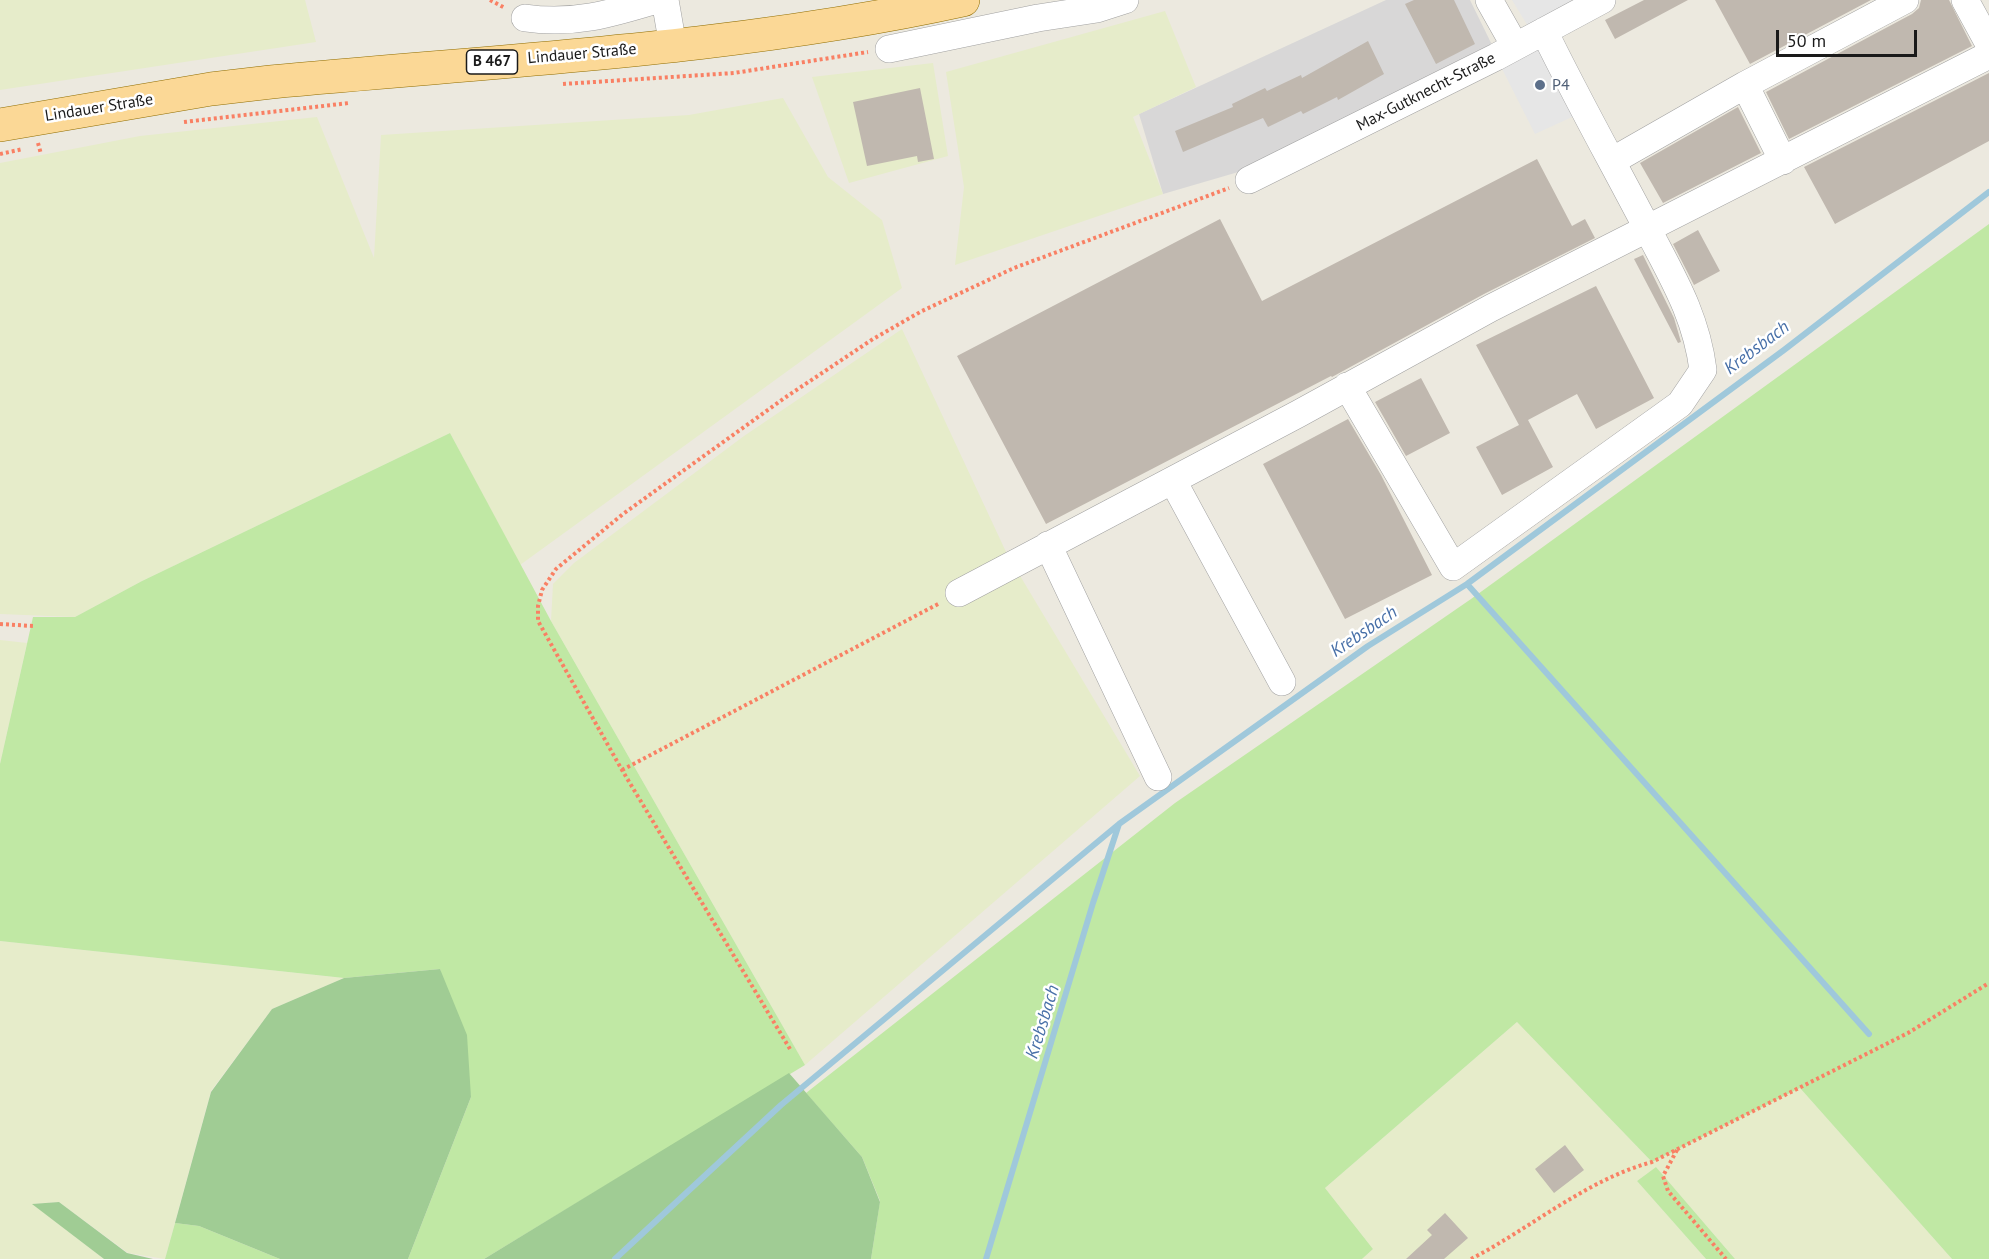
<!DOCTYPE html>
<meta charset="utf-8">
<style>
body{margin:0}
#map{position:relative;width:1989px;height:1259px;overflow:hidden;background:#ece9df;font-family:"PT Sans",sans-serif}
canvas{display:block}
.scale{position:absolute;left:1776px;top:30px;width:141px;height:27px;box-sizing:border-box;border:3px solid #1a1a1a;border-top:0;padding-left:8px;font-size:18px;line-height:21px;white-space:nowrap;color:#1a1a1a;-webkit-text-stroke:4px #fff;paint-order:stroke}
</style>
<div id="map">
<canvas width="1989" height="1259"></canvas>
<div class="scale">50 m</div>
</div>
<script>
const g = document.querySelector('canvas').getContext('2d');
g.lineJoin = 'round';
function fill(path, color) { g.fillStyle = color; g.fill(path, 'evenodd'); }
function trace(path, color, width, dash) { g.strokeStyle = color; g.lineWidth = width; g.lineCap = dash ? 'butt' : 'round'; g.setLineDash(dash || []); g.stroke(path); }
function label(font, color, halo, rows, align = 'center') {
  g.font = font + ' "PT Sans",sans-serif'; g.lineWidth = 5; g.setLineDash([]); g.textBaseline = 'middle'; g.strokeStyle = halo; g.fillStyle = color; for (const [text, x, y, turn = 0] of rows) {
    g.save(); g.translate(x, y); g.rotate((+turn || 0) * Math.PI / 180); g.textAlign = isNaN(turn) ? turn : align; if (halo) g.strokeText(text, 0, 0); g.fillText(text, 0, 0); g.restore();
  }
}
fill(new Path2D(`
 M1386,0H1470L1493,47L1252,168L1163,194L1139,114Z`), '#d8d7d7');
fill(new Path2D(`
 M0,0H305L316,42L0,90Z
 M1165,11L1196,87L1133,117L1163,194L955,265L964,187L946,72Z
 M933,63L948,156L849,183L812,77Z
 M783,98L828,177L882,220L902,288L520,565L450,433L142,581L75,617L0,614V163L140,136L317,117L374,258L381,135L689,115Z
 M902,329L1007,554L1140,776L805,1065L551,621L553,584L574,563L744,436Z
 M0,640L27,643L0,764Z
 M0,941L344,978L272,1009L211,1091L165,1259L128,1253L59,1202L33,1204L104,1259H0Z
 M1517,1022L1652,1162L1800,1088L1952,1259H1735L1656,1167L1637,1181L1706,1259H1362L1373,1249L1325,1188Z`), '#e6ecca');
fill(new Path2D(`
 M1989,224V1259H1952L1800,1088L1652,1162L1517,1022L1325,1188L1373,1249L1362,1259H871L880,1201L862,1157L806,1093L1175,803L1471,599Z
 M450,433L551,621L805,1065L484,1259H408L471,1097L440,969L344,978L0,941V764L33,617H75L142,581Z
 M1656,1167L1735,1259H1706L1637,1181Z
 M175,1223L199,1226L280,1259H165Z`), '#c0e8a4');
fill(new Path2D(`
 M440,969L467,1035L471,1097L408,1259H280L199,1226L175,1223L211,1092L272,1009L344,978Z
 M789,1073L862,1157L880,1202L871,1259H484Z
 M59,1202L127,1253L153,1259H104L32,1204Z`), '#a0cc94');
fill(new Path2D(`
 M1512,0H1602L1544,31L1583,112L1535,134L1496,57L1534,36Z`), '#e6e6e6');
trace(new Path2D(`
 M1467,584L1869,1034
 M615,1259L781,1105L1119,824
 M986,1259L1093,903L1119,824L1368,646L1467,584L1784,350L1989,192`), '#9fc8db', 6);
fill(new Path2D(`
 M1414,0H1454L1475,44L1436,64L1405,4Z
 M1644,0H1688L1615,39L1605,20Z
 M1715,0H1871L1750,64Z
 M1921,0H1949L1972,46L1789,139L1766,92L1912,14L1919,8Z
 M1368,41L1384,74L1338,100L1337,97L1303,114L1301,111L1268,127L1263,118L1183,152L1175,131L1233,107L1232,104L1265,88L1267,91L1301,75L1302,78Z
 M1989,73V141L1835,224L1804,167Z
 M920,88L934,159L918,162L917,156L867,166L853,102Z
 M1738,107L1761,153L1663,203L1640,163Z
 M1537,159L1572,226L1585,219L1595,238L1484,294L1332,377L1331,376L1046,524L957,356L1220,219L1262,301Z
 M1698,230L1720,271L1694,285L1673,244Z
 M1643,255L1674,318L1681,342L1678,343L1634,259Z
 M1596,286L1654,398L1596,429L1577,394L1528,420L1553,467L1502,495L1476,447L1519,425L1476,345Z
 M1421,378L1450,433L1406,456L1375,402Z
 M1348,419L1381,475L1432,575L1345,619L1263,464Z
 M1565,1145L1584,1170L1554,1193L1535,1169Z
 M1445,1213L1468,1238L1444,1259H1406L1432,1235L1427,1230Z`), '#c0b8af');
const minor = new Path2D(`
 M665,0L673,46
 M1489,0L1515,46
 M1965,0L1989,44
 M525,18C573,25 610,14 656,0
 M889,49L1038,18L1097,9L1125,0
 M1745,85L1783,161
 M1612,161L1745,85L1905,0
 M1249,180L1496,57L1602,0
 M1347,386L1453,567L1680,404L1703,370C1696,314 1671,275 1646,226C1612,161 1576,97 1544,31
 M1173,481L1282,682
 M1048,545L1158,777
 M959,593L1298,414L1491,308L1989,55`);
const major = new Path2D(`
 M0,125L211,89L271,82C502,60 735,50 963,0`);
trace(minor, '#a1a1a1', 28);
trace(major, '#906d00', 34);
trace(new Path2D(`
 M490,0L505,8
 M563,84L734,73L868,52
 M184,122L349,103
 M38,143L41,154
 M0,154L23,149
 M0,624L33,626
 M622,770L940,603
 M790,1049L622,770L538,621V606L542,590L556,569L623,514L786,397L873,339L922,311L1014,268L1229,188
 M1677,1150L1663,1176L1668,1191L1726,1259
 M1471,1259C1531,1228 1586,1180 1652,1162L1908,1033L1989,983`), '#f98064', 4, [3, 3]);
trace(minor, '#fff', 27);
trace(major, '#fbd896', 33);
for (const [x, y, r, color] of [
 [1540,85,6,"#5c6f8a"]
]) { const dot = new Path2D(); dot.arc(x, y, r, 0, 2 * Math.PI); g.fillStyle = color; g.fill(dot); trace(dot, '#fff', 2); }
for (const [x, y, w] of [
 [492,62,51]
]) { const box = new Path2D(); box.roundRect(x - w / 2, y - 12, w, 24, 4.5); g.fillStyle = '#fff'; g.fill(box); trace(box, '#1a1a1a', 1.5); }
label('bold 15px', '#1a1a1a', null, [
 ["B 467",492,62]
]);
label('16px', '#1a1a1a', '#fff', [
 ["Lindauer Straße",582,54,-5],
 ["Max-Gutknecht-Straße",1426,92,-27],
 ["Lindauer Straße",99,108,-9]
]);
label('16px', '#4e5e75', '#fff', [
 ["P4",1552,85]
], 'left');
label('italic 18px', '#4870a8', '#fff', [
 ["Krebsbach",1757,348,-37],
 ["Krebsbach",1364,632,-34],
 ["Krebsbach",1043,1022,-73]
]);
</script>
